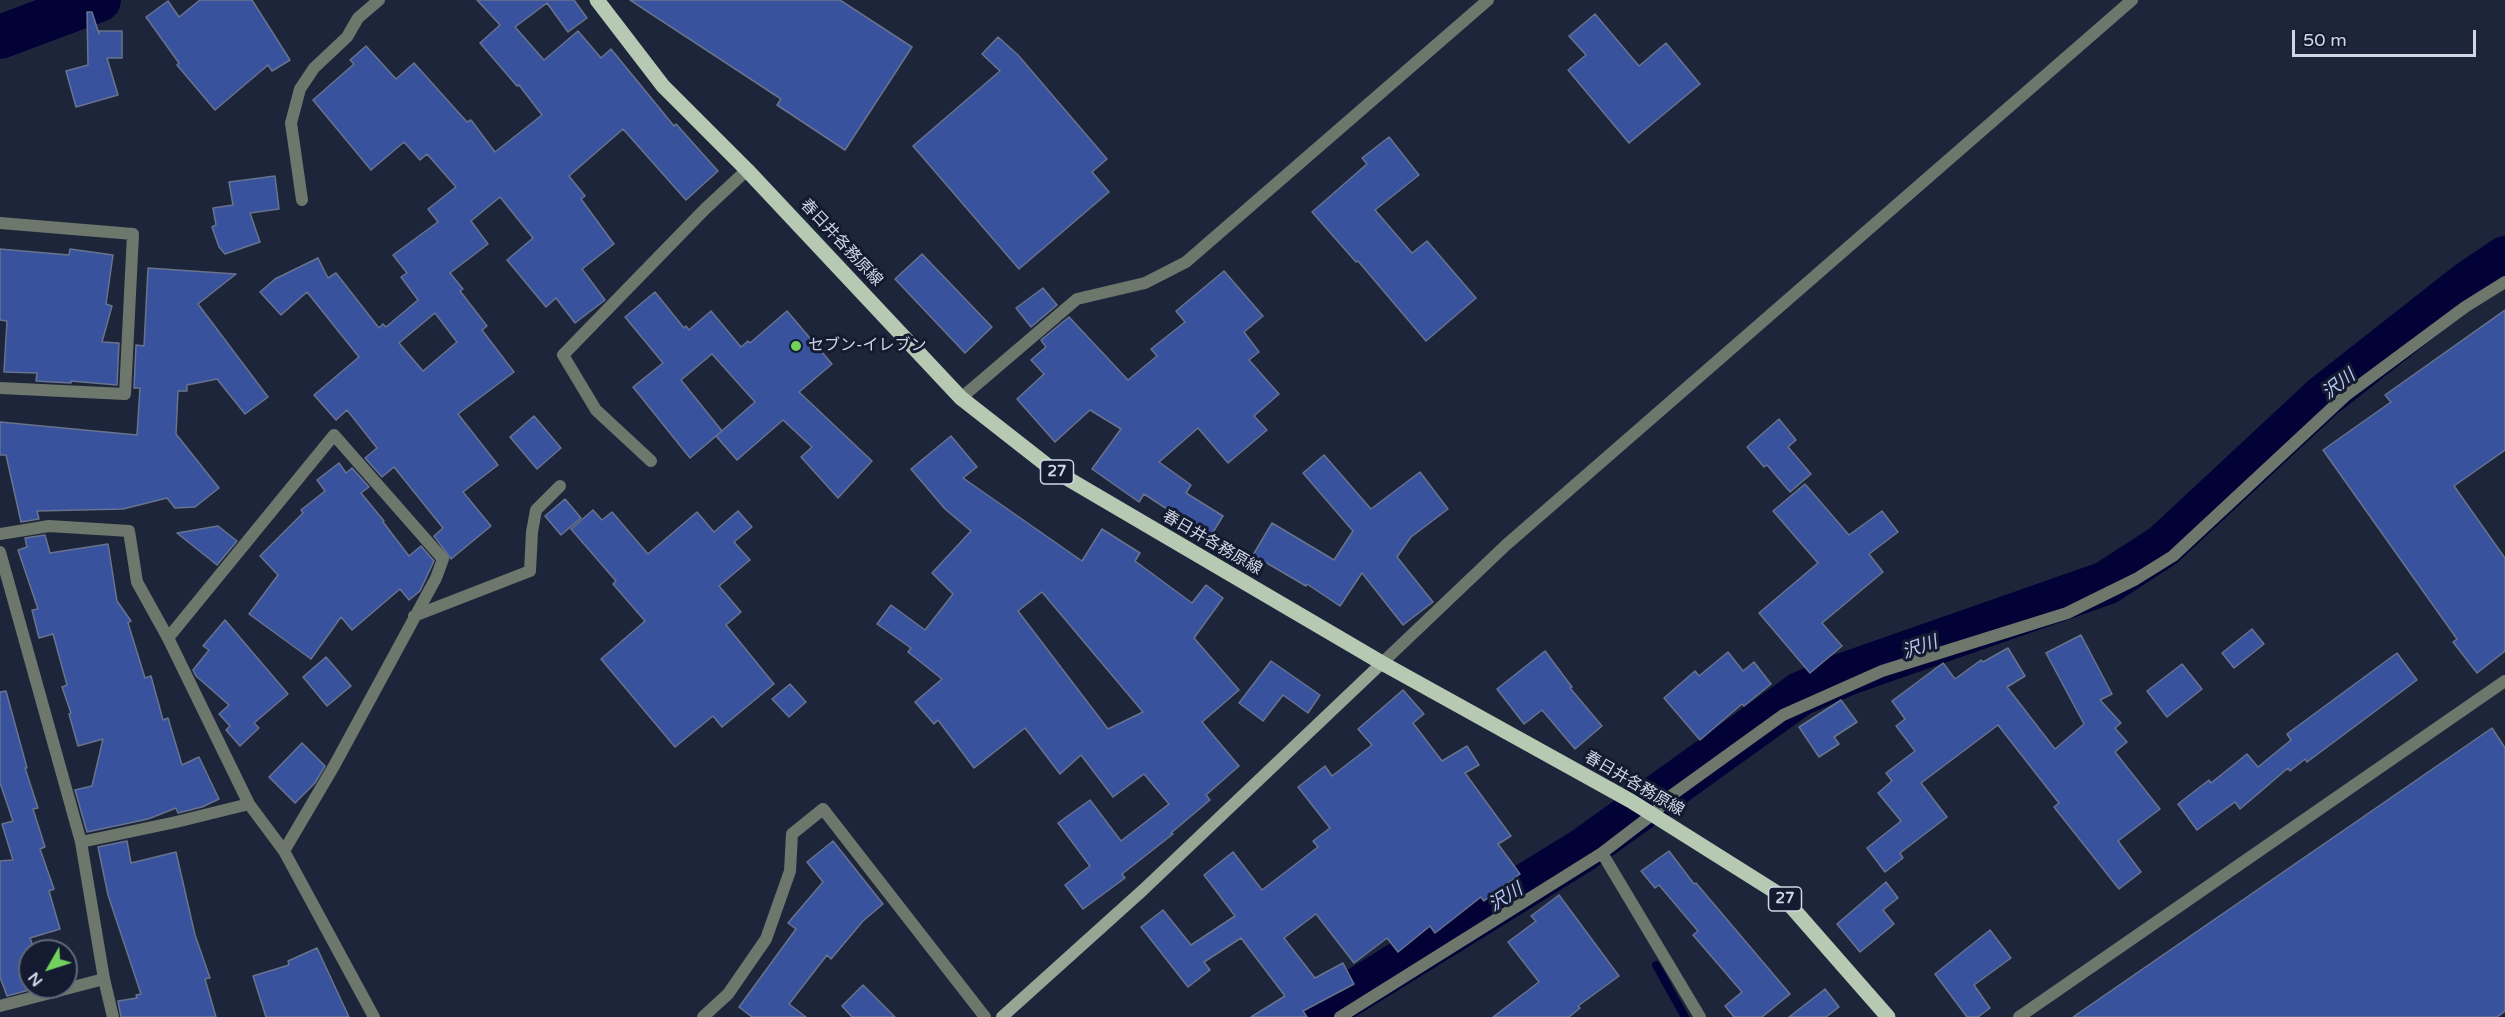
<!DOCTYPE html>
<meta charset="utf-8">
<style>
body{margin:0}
#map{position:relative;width:2505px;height:1017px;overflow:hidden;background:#1d253b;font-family:"Varela Round",sans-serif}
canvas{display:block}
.north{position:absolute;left:18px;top:939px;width:60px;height:60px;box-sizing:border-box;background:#141b30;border:2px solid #5f6678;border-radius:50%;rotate:231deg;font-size:16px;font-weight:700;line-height:24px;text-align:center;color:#d0d6e5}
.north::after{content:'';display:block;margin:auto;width:21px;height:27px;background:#72d25d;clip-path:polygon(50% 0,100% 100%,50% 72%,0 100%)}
.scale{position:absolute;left:2292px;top:30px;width:184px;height:27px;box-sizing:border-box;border:3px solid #d0d6e5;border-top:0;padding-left:8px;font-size:18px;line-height:21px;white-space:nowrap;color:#d0d6e5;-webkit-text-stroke:4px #141b30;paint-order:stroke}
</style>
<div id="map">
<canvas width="2505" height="1017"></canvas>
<div class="north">N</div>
<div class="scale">50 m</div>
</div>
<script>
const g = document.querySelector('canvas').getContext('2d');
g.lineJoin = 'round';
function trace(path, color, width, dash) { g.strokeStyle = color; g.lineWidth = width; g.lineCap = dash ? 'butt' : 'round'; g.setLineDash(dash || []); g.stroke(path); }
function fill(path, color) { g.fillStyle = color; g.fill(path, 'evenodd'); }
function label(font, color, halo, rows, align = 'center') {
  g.font = font + ' "Varela Round","Noto Sans JP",sans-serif'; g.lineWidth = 6; g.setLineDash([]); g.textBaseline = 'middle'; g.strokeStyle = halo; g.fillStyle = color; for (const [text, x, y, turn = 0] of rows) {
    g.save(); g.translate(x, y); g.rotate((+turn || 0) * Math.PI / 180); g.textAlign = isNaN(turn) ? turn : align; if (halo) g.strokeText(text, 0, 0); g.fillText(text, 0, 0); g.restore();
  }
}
trace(new Path2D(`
 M1656,965L1685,1017`), '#020237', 8);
trace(new Path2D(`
 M0,37L99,0
 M1313,1017L1583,850L1800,694L1846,674L2106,583L2163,546L2323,397L2468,283L2505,258`), '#020237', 44);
const building = new Path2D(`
 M200,0H252L290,60L272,71L268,65L215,110L177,65L179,63L146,17L168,1L179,17Z
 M477,0H574L587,18L568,32L547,3L515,27L544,60L578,31L601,58L611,49L674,126L676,124L718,171L686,200L623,129L569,176L585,196L581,199L614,244L582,269L605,300L575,323L556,298L546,307L507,260L533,238L500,197L471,221L488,244L450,273L463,289L460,291L487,326L482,330L514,372L458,414L498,465L463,492L491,526L451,559L434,536L443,528L394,467L382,477L365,458L377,448L347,410L336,420L314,395L359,357L307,292L281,315L260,292L275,279L318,258L328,278L336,273L379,328L383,324L386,327L418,300L401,277L407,273L393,255L438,222L428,209L456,187L427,154L420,160L404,142L371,170L313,100L354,64L350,60L366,46L396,79L414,63L467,122L471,120L495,152L542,115L519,85L517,86L480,43L500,25ZM435,313L457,342L423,371L399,343Z
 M630,0H840L912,47L845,150L777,105L781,99Z
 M87,12H92L99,34V31H122V58H107L118,95L76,107L66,71L88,65Z
 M1595,14L1639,66L1666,43L1700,84L1629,143L1568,70L1586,55L1569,36Z
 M998,37L1018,55L1107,159L1092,172L1109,192L1019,269L913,146L1000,71L982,54Z
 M1389,137L1419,175L1375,210L1412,253L1427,241L1476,298L1426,341L1358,261L1356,262L1312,212L1367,164L1362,158Z
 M275,176L279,209L250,213L260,242L225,254L219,247L212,227L216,225L213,208L233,205L229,182Z
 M0,249L69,255L70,249L113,255L106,304L112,306L102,342L119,343L117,385L71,381V383L36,381L37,373L4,372L7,321L0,320Z
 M922,254L992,327L965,353L895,279Z
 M148,268L236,274L198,304L268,397L245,414L217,379L187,385V391H178L176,434L219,488L195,507L175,508L167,498L123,509L37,511L39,519L21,522L6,455H0V422L137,435L140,388H134L136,345L144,346Z
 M1224,271L1263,316L1244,332L1259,352L1249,360L1279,394L1254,416L1267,430L1228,463L1198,428L1159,462L1191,485L1186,493L1223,516L1210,537L1144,494L1139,502L1092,469L1121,429L1090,410L1055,442L1017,399L1044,374L1031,360L1046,347L1041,340L1069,317L1128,380L1157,356L1151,349L1185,322L1176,311Z
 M1043,288L1057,305L1031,327L1016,308Z
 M655,292L684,328L686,326L689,330L711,311L741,347L748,341L750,343L787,311L832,364L799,392L872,461L838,498L801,457L812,447L783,420L737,460L716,436L755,402L712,354L681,380L722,431L690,458L633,387L663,363L625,317Z
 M2505,310V450L2454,486L2505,558V651L2477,673L2453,642L2457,639L2323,450L2391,402L2385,395Z
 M534,416L561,448L537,469L510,437Z
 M1779,419L1796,440L1788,447L1811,474L1790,492L1767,465L1764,467L1747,447Z
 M951,436L977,467L963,478L1082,561L1102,529L1140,553L1135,561L1192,603L1206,585L1223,598L1194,638L1239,690L1202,722L1239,766L1206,795L1210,800L1171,833L1173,834L1122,874L1125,878L1083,909L1065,885L1090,866L1058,823L1090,800L1121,841L1169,804L1144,774L1113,797L1081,755L1060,774L1025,728L974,768L938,720L934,724L915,702L942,679L908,652L911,648L877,624L891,605L925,630L953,594L932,573L971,531L945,509L911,469ZM1042,592L1143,712L1108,729L1018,611Z
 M1324,455L1371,509L1420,472L1448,509L1411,537L1397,557L1433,602L1403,625L1362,573L1340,606L1307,584L1306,586L1253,555L1272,523L1334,560L1353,531L1303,473Z
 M339,463L346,473L352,468L369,487L361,493L384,521L383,522L409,556L421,546L434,561L420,591L409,600L400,589L352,630L341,617L311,659L249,614L278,575L260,556L303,513L301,510L325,491L317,480Z
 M1805,484L1849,535L1882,511L1898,532L1869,554L1883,572L1822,623L1842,646L1810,673L1759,613L1818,563L1773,511Z
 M565,499L581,518L561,535L545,516Z
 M593,510L602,520L612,512L648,554L697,512L714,532L738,511L752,527L734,542L750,560L719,586L741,612L726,625L774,684L722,727L713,716L675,747L601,659L645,621L613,584L616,581L571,529Z
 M218,526L237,541L217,565L177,533Z
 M45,535L50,553L108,544L117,601L131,621L128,623L145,678L151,676L163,720L168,718L182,765L199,757L219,799L202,807L178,813L176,808L148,819L87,832L75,790L92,786L103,739L78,746L69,714L71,713L62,687L67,685L53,634L39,638L32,610L38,609L18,550L27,547L25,538Z
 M225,620L288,694L254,723L259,728L240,746L226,730L230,726L219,714L229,705L196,676L193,670L209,650L203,646Z
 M2252,629L2264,644L2234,668L2222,653Z
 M2081,635L2112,694L2100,700L2121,723L2115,728L2127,742L2115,752L2160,809L2118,841L2141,872L2119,889L2054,807L2059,803L1998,725L1921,783L1947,817L1900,853L1903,858L1885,872L1867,848L1901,821L1878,793L1892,781L1886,773L1915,751L1896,726L1905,719L1892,701L1943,663L1955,679L1981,660L1983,662L2008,648L2025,676L2007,687L2055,749L2084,724L2046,653Z
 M1545,651L1572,687L1570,688L1602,726L1575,749L1542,710L1524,724L1497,689Z
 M1728,652L1743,671L1754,662L1771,684L1744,706L1742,704L1700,740L1664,698L1695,671L1699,676Z
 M2397,653L2417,680L2307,762L2305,759L2290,771L2288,768L2240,809L2235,802L2197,830L2178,804L2209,780L2211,783L2247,754L2258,767L2291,740L2287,734Z
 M326,657L351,686L327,706L303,677Z
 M1271,661L1320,695L1308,713L1283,695L1263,721L1239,703Z
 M2182,664L2202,689L2167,717L2147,691Z
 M790,684L806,702L789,717L772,699Z
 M1403,690L1424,714L1413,723L1442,761L1467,746L1479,765L1465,773L1511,836L1498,844L1520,874L1484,901L1481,897L1435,933L1430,926L1398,952L1387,938L1354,963L1316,914L1284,938L1315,978L1343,963L1354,984L1303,1011L1307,1017H1251L1285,996L1241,938L1204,962L1210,970L1188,987L1141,927L1163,910L1191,945L1235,916L1204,875L1233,852L1262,890L1318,847L1313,841L1330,828L1298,787L1325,766L1332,776L1372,745L1358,729Z
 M6,691L27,768H25L38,808L33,809L45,847L40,849L54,889L49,891L60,929L30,938L35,951H30V987H40L7,996L0,977V861L13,860L2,824L13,821L0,783V692Z
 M1841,700L1857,722L1834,737L1839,744L1819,757L1799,727Z
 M2492,728L2505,748V1011L2497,1017H2073Z
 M302,743L325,766L315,783L295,803L269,777Z
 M127,841L131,863L176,852L195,935L210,978L205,979L216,1017H121L118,1001L137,998L136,995L141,994L108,895L98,847Z
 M833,841L883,904L863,921L831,959L827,955L789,1004L806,1017H752L739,1007L796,929L788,923L823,882L807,862Z
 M1669,851L1694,884L1696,883L1790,994L1762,1017H1734L1725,1006L1742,992L1693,935L1698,931L1659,885L1655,888L1641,871Z
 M1886,882L1898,898L1883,910L1894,924L1860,952L1837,924Z
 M1559,895L1619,976L1578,1006L1580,1008L1569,1017H1493L1539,982L1508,942L1536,921L1531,916Z
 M1990,930L2011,958L1974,985L1990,1008L1978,1017H1967L1935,974Z
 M317,948L349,1017H266L253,976L289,965L288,961Z
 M863,985L895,1017H852L842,1006Z
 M1825,989L1839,1007L1826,1017H1789Z`);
fill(building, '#39529e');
trace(building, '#68738d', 1.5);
trace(new Path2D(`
 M302,200L291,123L300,89L314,68L347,37L358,18L379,0
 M0,223L133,234L125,394L0,388
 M961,398L1077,299L1145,283L1186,262L1488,0
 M651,461L596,410L563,355L705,209L747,170
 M0,534L49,526L129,531L137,582L168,638L249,804L284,851L374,1017
 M0,552L81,842L104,979L113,1017
 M414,616L530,571L532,532L536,510L560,486
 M168,638L334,435L443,559L436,578L334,766L284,851
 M1382,663L1506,545L2132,0
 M81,842L176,822L249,804
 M1602,853L1700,1017
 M0,1006L104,979
 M703,1017L728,994L766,939L790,871L792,834L823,809L985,1017
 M1340,1017L1602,853L1653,814L1672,795L1783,715L1882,671L2067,613L2136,579L2173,556L2345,396L2465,307L2505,282
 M2019,1017L2505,681`), '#6e776c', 12);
trace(new Path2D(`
 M1002,1017L1143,890L1382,663`), '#97a594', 12);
trace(new Path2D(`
 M597,0L663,86L747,170L961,398L1053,470L1382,663L1631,801L1782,896L1888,1017`), '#b6c9b2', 15);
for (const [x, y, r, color] of [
 [796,346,6,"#72d25d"]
]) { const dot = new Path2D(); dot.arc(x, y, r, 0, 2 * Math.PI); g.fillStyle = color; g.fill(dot); trace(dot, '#141b30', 2); }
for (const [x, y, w] of [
 [1057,472,33],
 [1785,899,33]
]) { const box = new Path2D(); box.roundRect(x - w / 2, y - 12, w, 24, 4.5); g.fillStyle = '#141b30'; g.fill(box); trace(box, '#d0d6e5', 1.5); }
label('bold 15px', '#d0d6e5', null, [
 ["27",1057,472],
 ["27",1785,899]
]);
label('16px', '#d0d6e5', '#141b30', [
 ["春日井各務原線",841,243,47],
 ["春日井各務原線",1212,543,30],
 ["春日井各務原線",1634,784,30]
]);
label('16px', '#d0d6e5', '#141b30', [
 ["セブン-イレブン",808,346]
], 'left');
label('italic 18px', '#b8c9f4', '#141b30', [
 ["沢川",2339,385,-38],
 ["沢川",1920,648,-19],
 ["沢川",1506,898,-32]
]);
</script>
